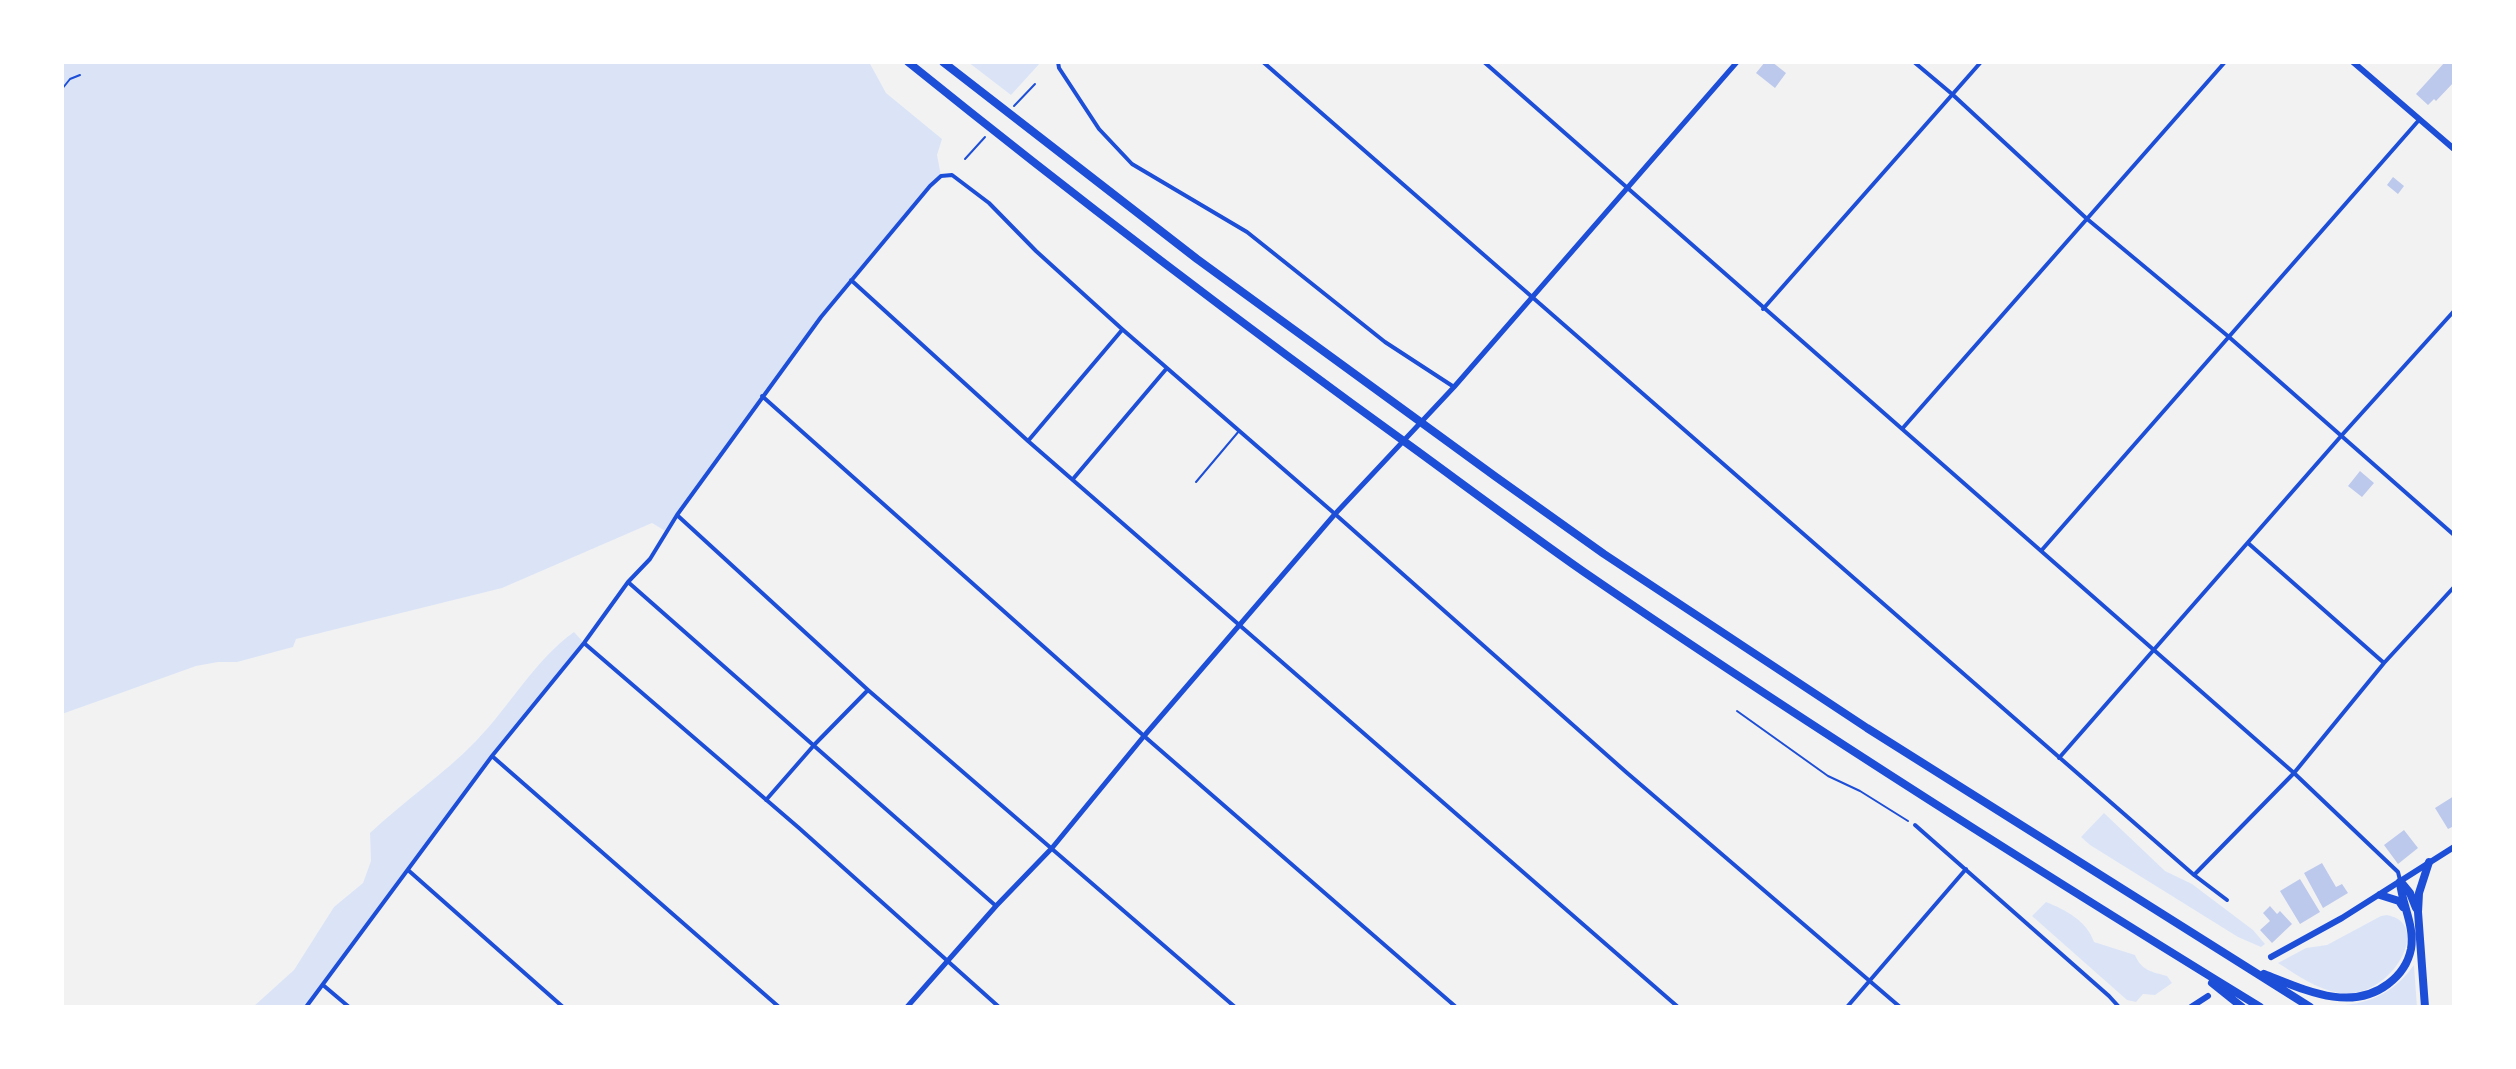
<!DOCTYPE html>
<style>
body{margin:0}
#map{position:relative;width:2516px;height:1069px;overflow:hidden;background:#f2f2f2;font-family:"PT Serif",serif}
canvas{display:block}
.frame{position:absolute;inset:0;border:64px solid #fff;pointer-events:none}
</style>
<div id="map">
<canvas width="2516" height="1069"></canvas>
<div class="frame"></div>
</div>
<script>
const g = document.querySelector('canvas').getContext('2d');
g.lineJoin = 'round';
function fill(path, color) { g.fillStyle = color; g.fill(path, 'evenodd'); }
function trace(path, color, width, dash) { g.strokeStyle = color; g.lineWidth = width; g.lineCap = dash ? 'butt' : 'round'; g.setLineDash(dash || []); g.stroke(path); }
fill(new Path2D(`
 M62,62H869L886,93L942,139L937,155L941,176L935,180L821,317L667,532L652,523L502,588L296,639L293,647L237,662H218L196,666L62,714Z
 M968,62H1041L1011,95Z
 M574,632L584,643L492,756L306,1007H253L294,970L334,907L363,883L371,861L370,833C404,801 443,775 476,741C510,706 534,661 574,632Z
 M2104,813L2165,871L2192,884L2253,930L2265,944L2261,947L2238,937L2090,845L2081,837Z
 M2046,902C2066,910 2087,921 2094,942L2135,955C2141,970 2152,972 2167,976L2172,983L2155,995L2143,994L2136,1002L2127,1000L2032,916Z
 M2387,915C2434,923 2391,1001 2339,993C2316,989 2297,975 2278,963L2306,948L2327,945L2381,916Z
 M2414,965L2417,1007L2345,1005C2375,1002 2397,989 2414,965Z`), '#dbe4f7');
fill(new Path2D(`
 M1765,62H1772L1786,73L1775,88L1756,73Z
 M2445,62H2454V82L2436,101L2434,99L2428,105L2416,94Z
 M2393,177L2404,186L2398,194L2387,185Z
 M2360,471L2374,483L2362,497L2348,486Z
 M2454,796V826L2448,829L2435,808Z
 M2404,830L2418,848L2398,864L2384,845Z
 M2322,863L2336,887L2342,884L2348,893L2323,908L2304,873Z
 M2300,879L2320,912L2300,924L2280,891Z
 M2270,906L2277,914L2280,911L2292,924L2272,943L2260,930L2270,921L2263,913Z`), '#bdc9ec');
trace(new Path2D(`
 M62,89L70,79L80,75
 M1014,106L1035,84
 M965,159L985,137
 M1737,711L1828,776L1860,791L1908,821`), '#1d4ed8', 2);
trace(new Path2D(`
 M1196,482L1239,431`), '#1d4ed8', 2);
trace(new Path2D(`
 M1058,62L1059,68L1099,129L1132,164L1247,232L1385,342L1454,387
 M1263,62L2194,875L2227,900
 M1484,62L2294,773L2398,872L2400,880
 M1914,62L1952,94L2086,218L2229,337L2454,535
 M851,280L1028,441L1678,1007
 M1763,309L1981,62
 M762,396L1144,736L1456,1007
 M1902,429L2225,62
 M1028,441L1122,330
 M1073,479L1167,368
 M677,515L868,690L1235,1007
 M2248,543L2384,663
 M2041,551L2419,120
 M628,582L996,906
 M584,643L799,828L999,1007
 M492,756L779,1007
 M2059,758L2342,435L2454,311
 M766,800L815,744L868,690
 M1915,825L2109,996L2119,1007
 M408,870L563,1007
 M2194,875L2294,773L2384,663L2454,587
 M323,985L349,1007
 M306,1007L492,756L584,643L628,582L650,559L677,515L821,317L930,186L941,176L952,175L989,203L1036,251L1122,329L1335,514L1626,772L1900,1007
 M1847,1007L1966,869`), '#1d4ed8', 4);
trace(new Path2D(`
 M907,1007L996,906L1052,848L1144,736L1335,514L1454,387L1737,62`), '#1d4ed8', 5);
trace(new Path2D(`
 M2353,62L2454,149
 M2271,957L2342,918L2454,847
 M2191,1007L2208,996`), '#1d4ed8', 6);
trace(new Path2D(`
 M908,62C1074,196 1243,325 1416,450C1472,491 1527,532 1584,572C1805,724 2032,867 2260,1007
 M943,62L1197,259L1496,477L1604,554L1867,728L2310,1007
 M2401,882L2410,893L2416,908
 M2380,895L2399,901L2403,907
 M2264,974C2303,989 2350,1013 2388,984C2400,975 2408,964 2411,949C2415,926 2402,905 2400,882
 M2212,983L2242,1007
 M2425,1007L2418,912L2419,893L2429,862`), '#1d4ed8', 8);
</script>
